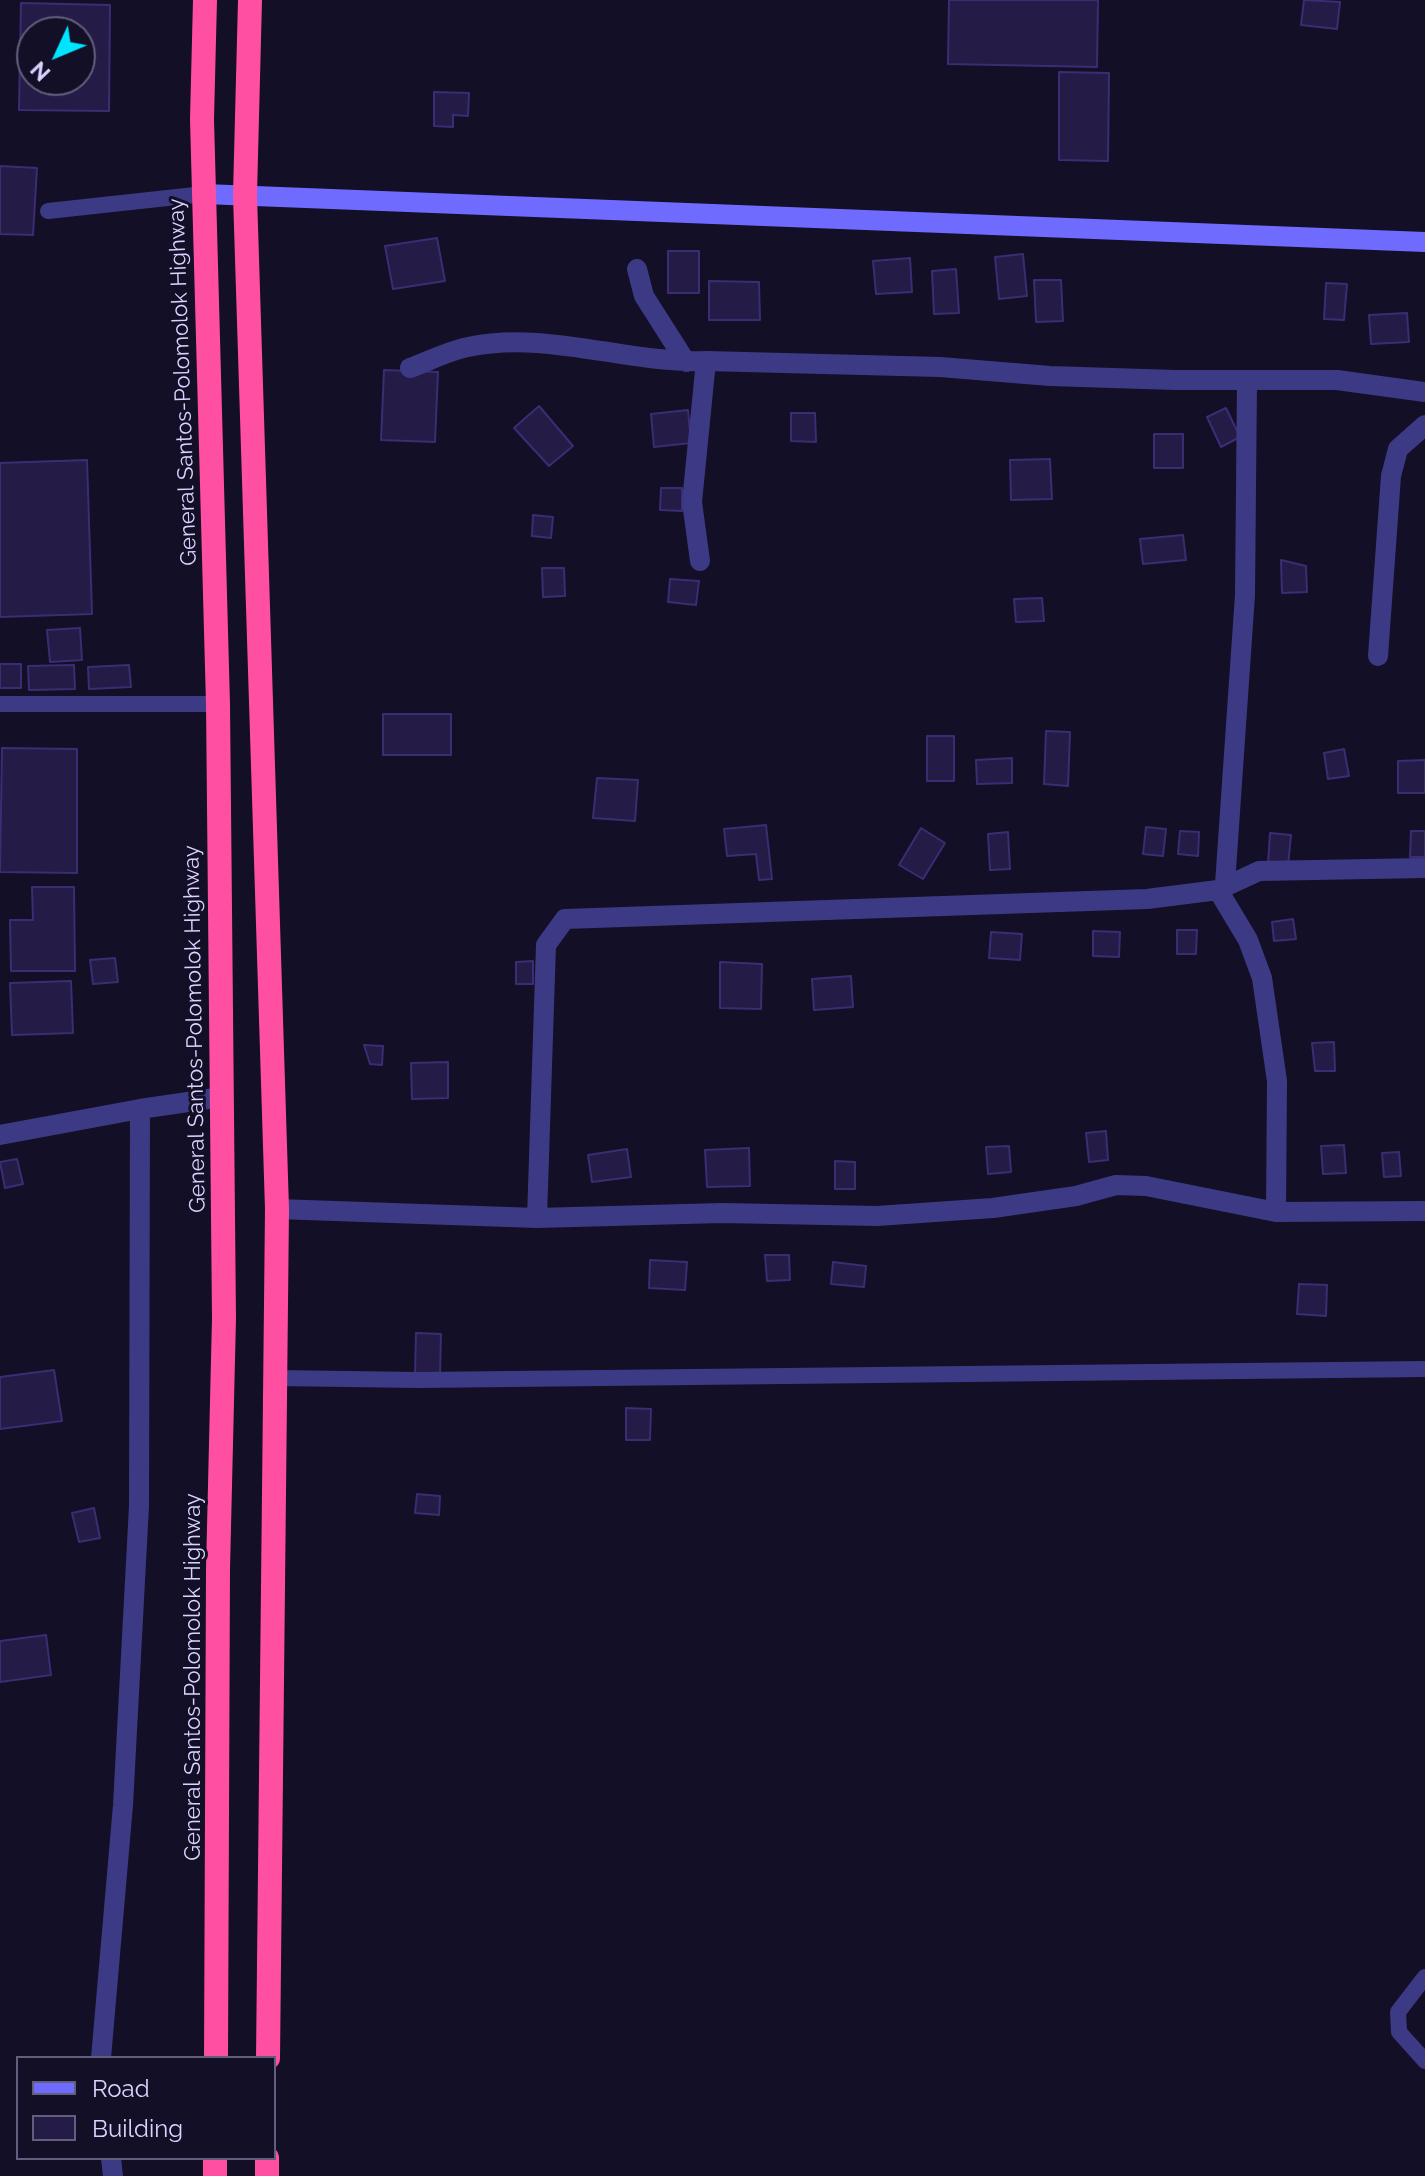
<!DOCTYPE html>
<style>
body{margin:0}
#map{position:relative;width:1425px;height:2176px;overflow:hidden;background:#130f26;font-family:Raleway,sans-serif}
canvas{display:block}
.legend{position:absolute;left:16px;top:2056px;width:260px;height:104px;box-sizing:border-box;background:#130f26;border:2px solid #625e7d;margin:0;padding:10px 14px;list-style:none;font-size:24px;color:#d9d4ff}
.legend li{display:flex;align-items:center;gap:16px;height:40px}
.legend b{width:40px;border:2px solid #625e7d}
.north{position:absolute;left:16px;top:16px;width:80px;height:80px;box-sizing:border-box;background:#130f26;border:2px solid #625e7d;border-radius:50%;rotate:226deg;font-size:22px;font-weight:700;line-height:32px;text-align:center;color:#d9d4ff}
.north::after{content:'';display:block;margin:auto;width:28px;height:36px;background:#00e5ff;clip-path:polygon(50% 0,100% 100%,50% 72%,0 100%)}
</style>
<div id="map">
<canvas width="1425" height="2176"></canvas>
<ul class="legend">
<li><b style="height:10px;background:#6f6bff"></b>Road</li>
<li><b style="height:22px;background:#241b47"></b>Building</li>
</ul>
<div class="north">N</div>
</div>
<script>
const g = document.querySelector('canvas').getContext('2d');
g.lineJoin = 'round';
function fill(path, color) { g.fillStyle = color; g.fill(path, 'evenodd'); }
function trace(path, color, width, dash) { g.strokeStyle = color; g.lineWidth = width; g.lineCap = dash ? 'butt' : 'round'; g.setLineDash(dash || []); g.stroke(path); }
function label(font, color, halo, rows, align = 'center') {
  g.font = font + ' Raleway,sans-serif'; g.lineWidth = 6; g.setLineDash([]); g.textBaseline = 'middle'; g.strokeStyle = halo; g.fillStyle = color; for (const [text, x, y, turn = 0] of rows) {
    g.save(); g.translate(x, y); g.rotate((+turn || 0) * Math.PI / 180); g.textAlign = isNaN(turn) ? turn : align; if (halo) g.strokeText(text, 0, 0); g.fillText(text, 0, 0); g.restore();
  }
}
const building = new Path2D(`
 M949,0H1098L1097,67L948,64Z
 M1304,0L1340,2L1337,29L1301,25Z
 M21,3L110,5L109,111L19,110ZM32,32H80V80H32Z
 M1059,72L1109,73L1108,161L1059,160Z
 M434,92L469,93L468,116L453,115V127L434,126Z
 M0,166L37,168L33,235L0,234Z
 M437,238L445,281L393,289L385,246Z
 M668,251H699V293H668Z
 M1023,254L1027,296L999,299L995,257Z
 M910,258L912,292L876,294L873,261Z
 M956,269L959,313L934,314L932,271Z
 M1034,280H1061L1063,321L1036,322Z
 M709,281L759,282L760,320H709Z
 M1326,283L1347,284L1344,320L1324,319Z
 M1407,313L1409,342L1371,344L1369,315Z
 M384,370L438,372L435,442L381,440Z
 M539,406L573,446L549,466L514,428Z
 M1226,408L1240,437L1221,447L1207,417Z
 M688,410L691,443L654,447L651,414Z
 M791,413H815L816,442L791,441Z
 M1154,434H1183V468H1154Z
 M1050,459L1052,499L1011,500L1010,460Z
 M87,460L92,614L0,617V463Z
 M661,488H682V511L660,510Z
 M533,515L553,517L551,538L532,536Z
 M1183,535L1186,560L1143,564L1140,539Z
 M1281,560L1306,566L1307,592L1282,593Z
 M542,568H564L565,596L543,597Z
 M670,579L699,581L696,605L668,602Z
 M1042,598L1044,621L1016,622L1014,599Z
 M80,628L82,660L50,662L47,630Z
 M0,664H21V688H0Z
 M74,665L75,689L29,690L28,666Z
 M129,665L131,687L89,689L88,667Z
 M383,714H451V755H383Z
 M1046,731L1070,732L1068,786L1044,784Z
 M927,736H954V781H927Z
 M2,748L77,749V873L0,872Z
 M1344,749L1349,776L1328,779L1324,753Z
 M1012,758V783L977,784L976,760Z
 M1425,760V793H1398V761Z
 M597,778L638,780L635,821L593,818Z
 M766,825L772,879L759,880L756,854L727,856L724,829Z
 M1146,827L1166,829L1163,856L1143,854Z
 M921,828L945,843L923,879L899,865Z
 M1180,831L1199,832L1198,856L1178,854Z
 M1411,831H1425V857H1410Z
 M1008,832L1010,869L990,870L988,834Z
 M1270,833L1291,835L1288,866L1268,864Z
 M32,887H74L75,971H11L10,920H33Z
 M1293,919L1296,939L1274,941L1272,922Z
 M1177,930H1197L1196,954H1177Z
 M1093,931L1120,932L1119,957L1093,956Z
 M991,932L1022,934L1020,960L989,958Z
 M115,958L118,982L93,984L90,960Z
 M533,961V984H516V962Z
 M720,962L762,964L761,1009L720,1008Z
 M851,976L853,1007L814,1010L812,979Z
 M71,981L73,1033L12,1035L10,983Z
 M1334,1042L1335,1071H1315L1312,1043Z
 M364,1045L383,1046L382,1065L370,1064Z
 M448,1062V1098L412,1099L411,1063Z
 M1106,1131L1108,1160L1089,1162L1086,1133Z
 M1344,1145L1346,1173L1323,1174L1321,1146Z
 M1009,1146L1011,1172L988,1174L986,1147Z
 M749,1148L750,1186L707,1187L705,1150Z
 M627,1149L631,1177L592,1182L588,1155Z
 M1399,1152L1401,1176L1384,1177L1382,1153Z
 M17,1159L23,1184L5,1188L0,1162Z
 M835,1161L855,1162V1189H835Z
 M765,1255H789L790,1280L767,1281Z
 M650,1260L687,1262L685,1290L649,1288Z
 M833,1262L866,1266L864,1287L831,1284Z
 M1299,1284L1327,1285L1326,1316L1297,1314Z
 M416,1333L441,1334L440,1374L415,1373Z
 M54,1370L62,1421L0,1429V1377Z
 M626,1408L651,1409L650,1440H626Z
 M417,1494L440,1496L439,1515L415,1513Z
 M94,1508L100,1538L79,1542L72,1513Z
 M46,1635L51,1675L0,1682V1641Z`);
fill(building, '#241b47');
trace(building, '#3b2d73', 2);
trace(new Path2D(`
 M48,211L204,194
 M0,704H218
 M274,1378L419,1380L1425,1369
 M1425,1977L1398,2012L1399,2032L1425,2061`), '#3d3a85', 16);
trace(new Path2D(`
 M637,269L644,296L686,362
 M410,368C429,361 448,351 468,347C547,330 627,364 706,361
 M700,561L692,502L706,361L940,367L1050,376L1175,380H1337L1425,392
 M1378,656L1391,476L1398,449L1425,425
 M1225,884L1245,595L1247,381
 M1218,890L1248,940L1262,978L1277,1081L1276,1212
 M0,1135L140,1109L222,1097
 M277,1209L537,1218L722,1213L877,1216L993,1208L1076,1196L1116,1185L1146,1186L1276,1212L1425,1211
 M537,1218L546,945L565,919L1147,899L1218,890L1259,871L1425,868
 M101,2058L123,1805L139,1506L140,1109
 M111,2158L113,2176`), '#3d3a85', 20);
trace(new Path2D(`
 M204,194L1425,242`), '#6f6bff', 20);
trace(new Path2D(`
 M205,0L202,119L218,704L224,1318L218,1569L216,2058
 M250,0L245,195L277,1209L268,2058
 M215,2176V2158
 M267,2176V2158`), '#ff4fa3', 24);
label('22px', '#d9d4ff', '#130f26', [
 ["General Santos-Polomolok Highway",183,382,-92],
 ["General Santos-Polomolok Highway",195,1029,-91],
 ["General Santos-Polomolok Highway",193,1677,-90]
]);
</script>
